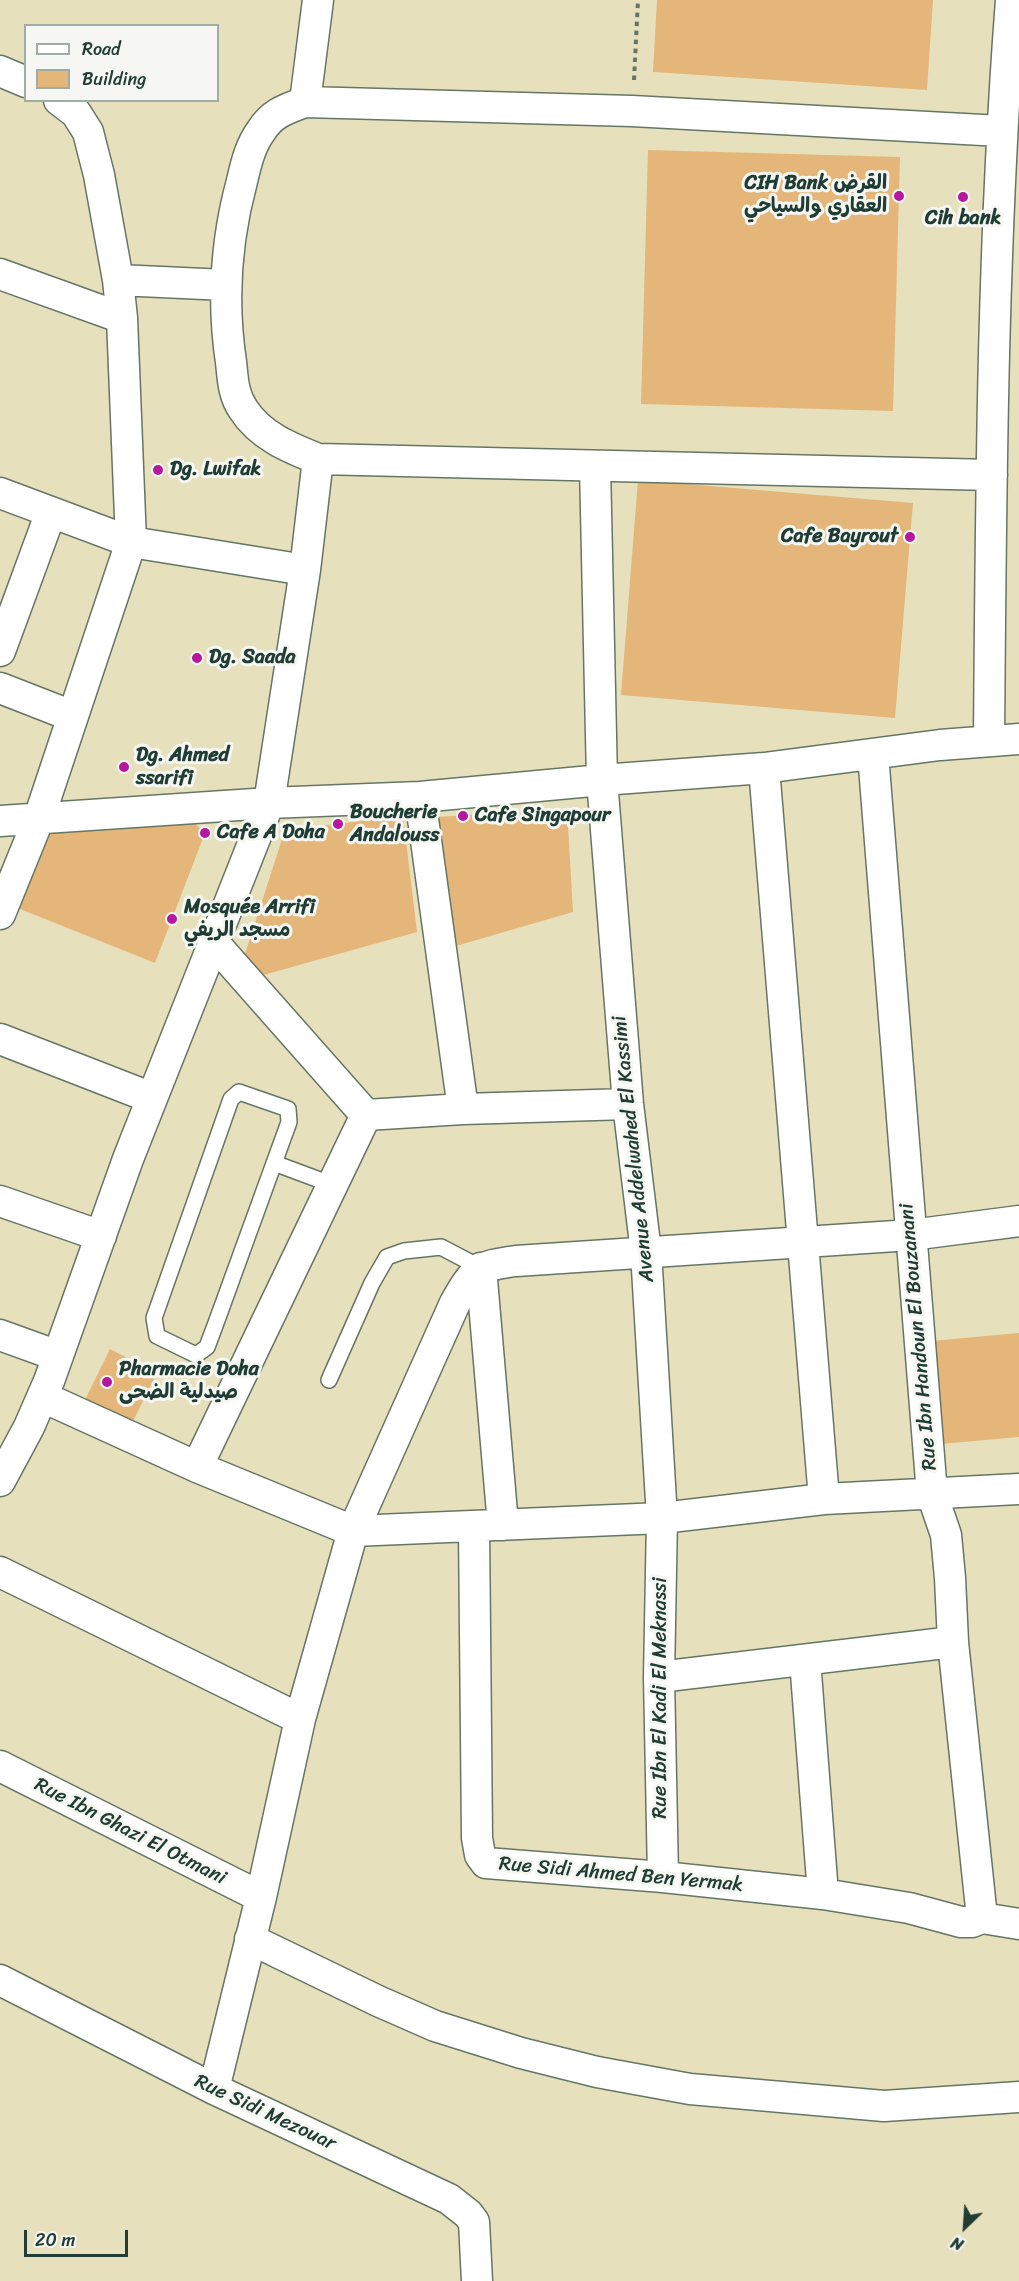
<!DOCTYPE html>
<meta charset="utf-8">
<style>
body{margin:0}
#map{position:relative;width:1019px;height:2281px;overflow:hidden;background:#e7e0bc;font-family:Sriracha,sans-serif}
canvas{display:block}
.legend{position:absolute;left:24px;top:24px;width:195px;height:78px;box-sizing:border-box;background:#f6f6f2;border:2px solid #a0aca6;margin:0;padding:8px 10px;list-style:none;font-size:18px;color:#1f3d34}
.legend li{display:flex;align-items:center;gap:12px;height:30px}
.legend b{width:30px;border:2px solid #a0aca6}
.north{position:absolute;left:935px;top:2197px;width:60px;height:60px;-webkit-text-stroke:4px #f6f6f2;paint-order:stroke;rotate:205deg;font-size:16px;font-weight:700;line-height:24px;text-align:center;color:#1f3d34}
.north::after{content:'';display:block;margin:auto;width:21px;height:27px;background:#1f3d34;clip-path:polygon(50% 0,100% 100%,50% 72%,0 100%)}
.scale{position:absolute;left:24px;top:2230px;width:104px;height:27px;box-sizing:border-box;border:3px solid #1f3d34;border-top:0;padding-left:8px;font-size:18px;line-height:21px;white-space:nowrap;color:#1f3d34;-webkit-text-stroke:4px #f6f6f2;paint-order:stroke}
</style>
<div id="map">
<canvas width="1019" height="2281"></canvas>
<ul class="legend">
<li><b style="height:8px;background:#fff"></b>Road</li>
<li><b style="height:16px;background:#e4b67a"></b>Building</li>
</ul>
<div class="north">N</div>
<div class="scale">20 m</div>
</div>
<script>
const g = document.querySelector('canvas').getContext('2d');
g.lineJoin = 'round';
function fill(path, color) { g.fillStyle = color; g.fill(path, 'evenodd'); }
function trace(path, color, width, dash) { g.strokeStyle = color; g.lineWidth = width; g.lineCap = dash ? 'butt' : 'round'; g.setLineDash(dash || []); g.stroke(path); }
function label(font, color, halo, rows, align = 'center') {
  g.font = font + ' Sriracha,"Playpen Sans Arabic",sans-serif'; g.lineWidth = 6; g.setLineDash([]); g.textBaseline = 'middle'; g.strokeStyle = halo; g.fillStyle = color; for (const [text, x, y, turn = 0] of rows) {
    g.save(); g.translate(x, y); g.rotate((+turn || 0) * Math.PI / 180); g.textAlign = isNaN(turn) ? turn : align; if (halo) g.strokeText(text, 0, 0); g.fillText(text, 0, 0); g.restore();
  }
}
fill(new Path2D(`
 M657,0H933L927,90L653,72Z
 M648,150L900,157L893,411L641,404Z
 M638,480L913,503L895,718L621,695Z
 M567,809L573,912L449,948L435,817Z
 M184,813L205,833L155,963L10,905L36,829Z
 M403,816L417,932L260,976L245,954L285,830Z
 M1019,1333V1437L941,1444L931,1341Z
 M110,1349L157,1373L131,1425L84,1402Z`), '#e4b67a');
const service = new Path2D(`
 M239,1092L288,1109L289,1122L216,1323L207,1347L196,1355L157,1336L154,1318L231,1099Z
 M274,1163L333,1185
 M329,1380L372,1283L387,1257L404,1251L441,1247L481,1268`);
const minor = new Path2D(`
 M0,71L26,82
 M305,102L318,0
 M0,274L122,318
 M118,280L226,285
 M595,466L602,780L628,1104L646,1252L662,1518L659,1677L663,1877
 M992,475L318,459C290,448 260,436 243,409C233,394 233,380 231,362C222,302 226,240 242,181C246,164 250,146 261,131C272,113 286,109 305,102L632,111L1001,131
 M0,493L131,542L305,570
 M0,651L51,512
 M0,688L72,716
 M989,741C991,494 992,246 1011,0
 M873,754L932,1494L946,1535L950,1578L953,1642L982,1918
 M764,768L824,1499
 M420,797L463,1109
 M0,821L269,803L420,797L602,780L764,768L940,745L1019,739
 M0,914L39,818L131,542L122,318L118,280L99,175L88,132L76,113L59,100
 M214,943L366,1115
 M0,1039L152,1098
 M0,1201L101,1236
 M481,1268L503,1525
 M0,1335L58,1356
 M43,1397L197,1467L353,1531L662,1518L824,1499L1019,1489
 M197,1467L366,1115L463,1109L628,1104
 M0,1481L29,1427L49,1381L128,1159L269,803L305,570L318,459
 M474,1528L477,1838L480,1855L486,1863L663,1877L823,1894L909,1908L961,1922H972L982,1918
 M0,1572L300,1719
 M805,1660L823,1894
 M659,1677L953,1642
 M0,1766L261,1897
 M982,1918L1019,1924
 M250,1939L378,2001L435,2026L521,2053L597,2072L690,2089L884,2106L1019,2097
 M0,1980L214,2089L449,2199L468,2214L474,2222L477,2281
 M214,2089L261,1897L300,1719L353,1531L455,1303C474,1269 478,1266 516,1261L911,1235L1019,1221`);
trace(service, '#657664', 18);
trace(minor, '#657664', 33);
trace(new Path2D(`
 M634,80L638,0`), '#657664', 4, [4.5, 4.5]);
trace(service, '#fff', 15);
trace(minor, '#fff', 30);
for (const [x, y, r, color] of [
 [899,196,6,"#b5179e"],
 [963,197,6,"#b5179e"],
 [158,470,6,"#b5179e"],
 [910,537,6,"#b5179e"],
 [197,658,6,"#b5179e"],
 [124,767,6,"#b5179e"],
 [463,816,6,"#b5179e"],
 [338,824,6,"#b5179e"],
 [205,833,6,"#b5179e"],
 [172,919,6,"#b5179e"],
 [107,1382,6,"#b5179e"]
]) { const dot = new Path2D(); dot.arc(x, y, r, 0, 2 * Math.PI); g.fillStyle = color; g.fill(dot); trace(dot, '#f6f6f2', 2); }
label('bold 20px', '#1f3d34', '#f6f6f2', [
 ["CIH Bank القرض",887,184,"right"],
 ["العقاري والسياحي",887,207,"right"],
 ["Cih bank",963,219,"center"],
 ["Dg. Lwifak",170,470],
 ["Cafe Bayrout",898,537,"right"],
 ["Dg. Saada",209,658],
 ["Dg. Ahmed",136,756],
 ["ssarifi",136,779],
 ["Boucherie",350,813],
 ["Andalouss",350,836],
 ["Cafe Singapour",475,816],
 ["Cafe A Doha",217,833],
 ["Mosquée Arrifi",184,908],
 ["مسجد الريفي",184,931],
 ["Pharmacie Doha",119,1370],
 ["صيدلية الضحى",119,1393]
], 'left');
label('20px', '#1f3d34', '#f6f6f2', [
 ["Avenue Addelwahed El Kassimi",634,1149,-96],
 ["Rue Ibn Handoun El Bouzanani",919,1337,-95],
 ["Rue Ibn El Kadi El Meknassi",661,1698,-90],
 ["Rue Ibn Ghazi El Otmani",130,1832,27],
 ["Rue Sidi Ahmed Ben Yermak",621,1875,5],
 ["Rue Sidi Mezouar",265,2113,25]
]);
</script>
